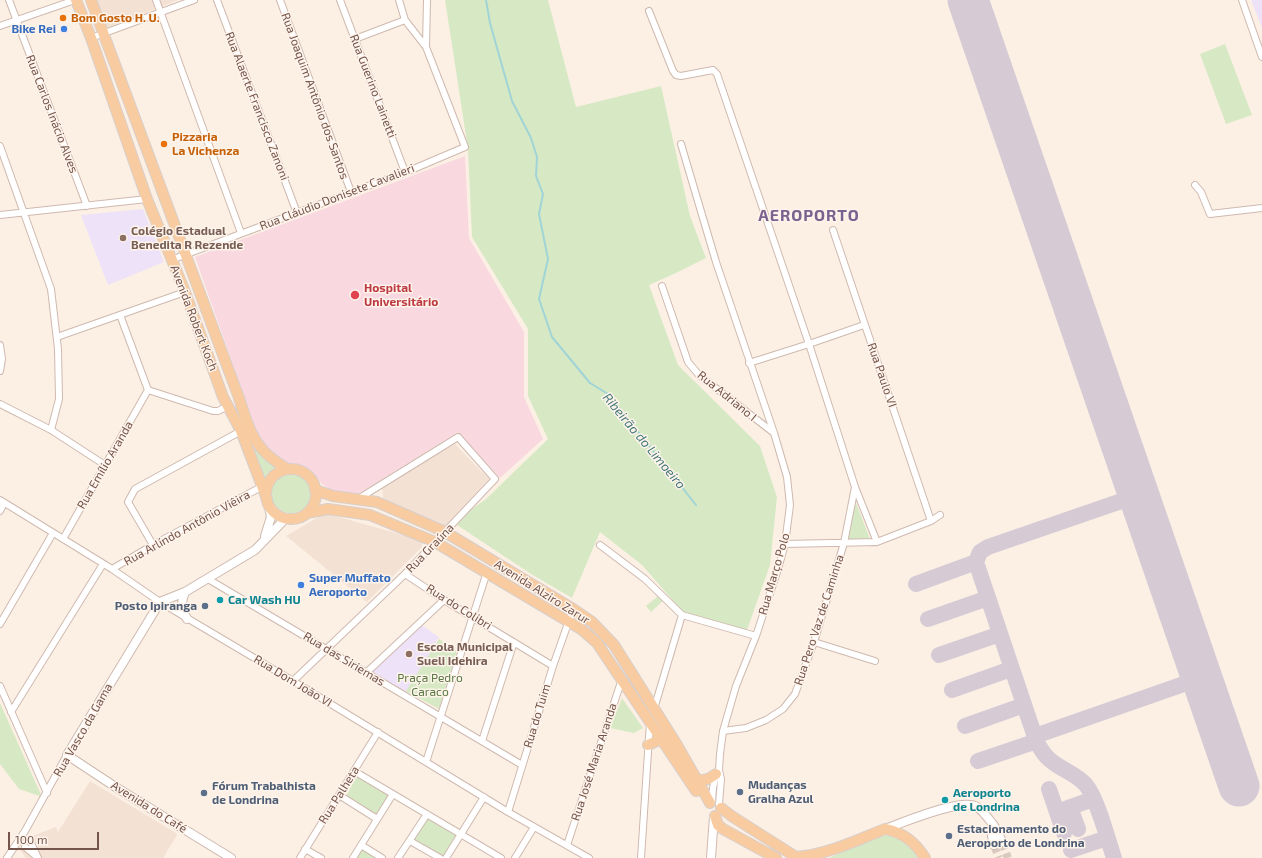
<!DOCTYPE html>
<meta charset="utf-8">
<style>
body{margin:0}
#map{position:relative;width:1262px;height:858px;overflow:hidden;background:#fcf0e5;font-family:"Exo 2",sans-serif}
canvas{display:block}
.scale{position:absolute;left:8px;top:832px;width:91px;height:18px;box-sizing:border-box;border:2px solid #74544b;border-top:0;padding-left:5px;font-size:12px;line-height:14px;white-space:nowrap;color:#74544b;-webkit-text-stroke:3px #fef4eb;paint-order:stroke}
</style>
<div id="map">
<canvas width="1262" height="858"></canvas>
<div class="scale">100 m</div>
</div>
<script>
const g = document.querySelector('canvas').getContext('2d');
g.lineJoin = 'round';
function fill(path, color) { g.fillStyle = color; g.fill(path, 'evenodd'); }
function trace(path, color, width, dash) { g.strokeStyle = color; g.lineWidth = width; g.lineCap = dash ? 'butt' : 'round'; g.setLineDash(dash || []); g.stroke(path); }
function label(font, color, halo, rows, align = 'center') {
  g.font = font + ' "Exo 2",sans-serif'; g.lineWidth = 3; g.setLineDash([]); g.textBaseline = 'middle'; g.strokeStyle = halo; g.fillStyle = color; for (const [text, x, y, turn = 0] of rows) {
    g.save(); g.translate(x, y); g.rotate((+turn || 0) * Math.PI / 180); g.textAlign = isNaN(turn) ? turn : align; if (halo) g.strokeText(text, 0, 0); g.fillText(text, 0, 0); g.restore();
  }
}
fill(new Path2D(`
 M93,0H178L104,29Z
 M455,444L489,479L444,527L383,498L382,488L387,483Z
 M325,513L417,539L422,542V547L367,602L286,536Z
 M90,781L176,833L177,835L163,858H26L20,850L35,835L56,827L58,832Z`), '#f3e1d4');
fill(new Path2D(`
 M1251,0H1262V28Z
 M143,209L164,262L108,285L81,215Z
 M421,625L439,637L406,693L371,671Z`), '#ede2f8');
fill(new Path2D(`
 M465,156L469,238L524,332V397L543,439L500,478L458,432L355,496L340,491H335L329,489L322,484L311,471L290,464L280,459L264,447L258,436L195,257Z`), '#f9d8e0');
fill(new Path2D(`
 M445,0H548L576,107L661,86L690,216L706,258L676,273L649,285L678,365L760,446L777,497L770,565L747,630L683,612L642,565L600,532L572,598L531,574L457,525L469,511L486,499L548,439L528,396V329L472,237L468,149Z
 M1225,44L1252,115L1226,124L1200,54Z
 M238,405L278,466L268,475L265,482L243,423L234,407Z
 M271 493a20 20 0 1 1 40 0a20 20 0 1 1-40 0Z
 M856,503L870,539L846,542Z
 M658,596L663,601L651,612L646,606Z
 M439,639L457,651L439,709L406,691Z
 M622,698L643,728L634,733L610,728Z
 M0,703L42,797L19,789L0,764Z
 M357,776L389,795L376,815L346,796Z
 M427,817L458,835L443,857L413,840Z
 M891,835C902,841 913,846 918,858H829L878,836Z
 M363,848L378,858H356Z`), '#d7e9c4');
trace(new Path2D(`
 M486,0L490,23L512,101L531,138L537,157L536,176L543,194L539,214L548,259L539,299L552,337L590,383L608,394L696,505`), '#a1d4d6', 2);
trace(new Path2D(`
 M916,584L976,562
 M928,619L988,598
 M939,655L1000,634
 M952,690L1011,669
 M965,726L1024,705
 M1035,736L1201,678
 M978,761L1037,741
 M1049,789L1064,833
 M1070,807L1078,829
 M1057,812L1093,799
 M1071,850L1107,838
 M1114,858C1108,840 1097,798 1086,785C1075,772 1057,769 1046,756C1042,752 1040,747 1037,743L976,562L980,552L988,547L1139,495`), '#d6cad5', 16);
trace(new Path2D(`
 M968,0L1239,786`), '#d6cad5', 41);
trace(new Path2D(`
 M1002,842L1008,858
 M994,845L999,858`), '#dac9be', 8, [8, 4]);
const minor = new Path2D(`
 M9,0L87,206
 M156,0L241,233
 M217,0L297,213
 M280,0L351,192
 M340,0L405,172
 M399,0L405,20L426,47
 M1242,0L1262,57
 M649,11L673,71L676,75L681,76L713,70L717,74L809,344L855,487L844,543L814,642L795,694L783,709L766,720L746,728L723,731
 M0,26L75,0
 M91,38L194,0
 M355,39L405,20
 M681,144L716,262L774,433L787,477L790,505L785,544L778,569L756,636L736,686L723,731L720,754L719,770L721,779L719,804
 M0,146L51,289L58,349L59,399L51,430
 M1195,185L1201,192L1210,214L1262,208
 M0,215L147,199
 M833,230L931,521
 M171,260L411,170L465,147L426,47L427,0
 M662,286L688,362L699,375L774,433
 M120,315L148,390
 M57,337L185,292
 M0,345L2,359L0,371
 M749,363L809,344L864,325
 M148,390L213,411H218L228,406
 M0,404L51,430L105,465
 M855,487L877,542
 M0,500L112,569L160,602L293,681L508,812L589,858
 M0,511L4,503
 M63,539L148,390
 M785,544L877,542L931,521L940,515
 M153,545L128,502L135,489L241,431
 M600,545L645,579L682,615L756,636
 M112,569L153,545L263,486
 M405,574L444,600L553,666
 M208,579L522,765
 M0,624L53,533
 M814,642L875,661
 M367,672L444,600
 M293,681L405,574L495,479L458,437L358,499
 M0,686L47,793
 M654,709L682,615
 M11,712L103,564
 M482,741L514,642
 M426,762L487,572
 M354,771L501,858
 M339,795L377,819
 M712,802L713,788L716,774
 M508,812L553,666L573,609
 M30,841L38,858
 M410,841L440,858
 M361,845L382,858
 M567,845L622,679
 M25,847L36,856
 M305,849L321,858
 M7,858L25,831L67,755
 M300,858L378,732
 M353,858L393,794
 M398,858L427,814
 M446,858L484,797
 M515,858L534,827
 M641,858L650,722`);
const tertiary = new Path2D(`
 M265,536L271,517L269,506
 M185,592C180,603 182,609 187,619
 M992,823L997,830L1002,842
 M885,829C902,823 962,797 977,807C983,811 988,818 992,823V836L994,845
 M231,858L117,788L67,755L160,602L185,592L255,550L286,518
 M711,858L714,816`);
const primary = new Path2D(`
 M76,0L91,38L147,199L185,292L223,397L241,431L267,499
 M91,0L239,398C246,419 251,441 269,456C275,461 281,465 287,469
 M266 494a25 25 0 1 1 50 0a25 25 0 1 1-50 0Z
 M315,490L333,496L377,502L445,532L573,609L592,622L614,645L677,745L710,803
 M307,513L328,509L370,515L435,542L581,629L597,643L696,791
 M648,745L661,739
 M698,781L708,779L716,774
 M721,808L733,817L796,857C827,855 857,840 885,829C904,833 915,842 925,858
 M715,816L718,825L723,829L776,858`);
trace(minor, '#cfb9af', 8);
trace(tertiary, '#cfb9af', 10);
trace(primary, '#d8cfcd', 12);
trace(minor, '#fff', 6);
trace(tertiary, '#fff', 8);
trace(primary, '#f8cca0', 10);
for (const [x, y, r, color] of [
 [63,18,4,"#e8710a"],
 [64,29,4,"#3f7fe0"],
 [164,144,4,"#e8710a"],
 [123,238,4,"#8d6e63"],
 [355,295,5,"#e0444e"],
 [301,585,4,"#3f7fe0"],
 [220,600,4,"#0f9aa8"],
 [205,606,4,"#5c6f8a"],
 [409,654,4,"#8d6e63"],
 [740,792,4,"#5c6f8a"],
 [204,793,4,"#5c6f8a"],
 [945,800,4,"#0f9aa8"],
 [949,836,4,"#5c6f8a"]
]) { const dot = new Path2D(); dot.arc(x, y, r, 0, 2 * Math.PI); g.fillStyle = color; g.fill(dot); trace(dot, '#fef4eb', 1.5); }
label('bold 12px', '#c56008', '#fef4eb', [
 ["Bom Gosto H. U.",71,18],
 ["Pizzaria",172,137],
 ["La Vichenza",172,151]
], 'left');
label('bold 12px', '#366cbe', '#fef4eb', [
 ["Bike Rei",56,29],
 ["Super Muffato",309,578,"left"],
 ["Aeroporto",309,592,"left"]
], 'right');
label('12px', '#74544b', '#fef4eb', [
 ["Rua Guerino Lainetti",373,86,69],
 ["Rua Joaquim Antônio dos Santos",315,96,70],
 ["Rua Alaerte Francisco Zanoni",257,106,69],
 ["Rua Carlos Inácio Alves",52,114,69],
 ["Rua Cláudio Donisete Cavalieri",337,197,-21],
 ["Avenida Robert Koch",194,318,69],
 ["Rua Paulo VI",882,375,71],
 ["Rua Adriano I",727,396,39],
 ["Rua Emílio Aranda",105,465,-60],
 ["Rua Arlíndo Antônio Viêira",187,528,-29],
 ["Rua Graúna",430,548,-46],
 ["Rua Março Polo",774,574,-74],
 ["Avenida Alziro Zarur",542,592,32],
 ["Rua do Colibri",459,607,32],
 ["Rua Pero Vaz de Caminha",819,620,-72],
 ["Rua das Siriemas",344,659,31],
 ["Rua Dom João VI",293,681,31],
 ["Rua do Tuim",537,716,-73],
 ["Rua Vasco da Gama",83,730,-60],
 ["Rua José Maria Aranda",594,762,-72],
 ["Rua Palheta",339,795,-58],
 ["Avenida do Café",149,807,32]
]);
label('bold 12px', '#785e54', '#fef4eb', [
 ["Colégio Estadual",131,231],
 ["Benedita R Rezende",131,245],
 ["Escola Municipal",417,647],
 ["Sueli Idehira",417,661]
], 'left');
label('bold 12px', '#be3a42', '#fef4eb', [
 ["Hospital",364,288],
 ["Universitário",364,302]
], 'left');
label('bold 12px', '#0d838f', '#fef4eb', [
 ["Car Wash HU",228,600],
 ["Aeroporto",953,793],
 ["de Londrina",953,807]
], 'left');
label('bold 12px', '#4e5e75', '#fef4eb', [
 ["Posto Ipiranga",197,606,"right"],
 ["Mudanças",748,785],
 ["Gralha Azul",748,799],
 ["Fórum Trabalhista",212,786],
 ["de Londrina",212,800],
 ["Estacionamento do",957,829],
 ["Aeroporto de Londrina",957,843]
], 'left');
label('12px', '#5a7943', '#fef4eb', [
 ["Praça Pedro",430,678],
 ["Caraco",430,692]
]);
label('italic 13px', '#407678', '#fef4eb', [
 ["Ribeirão do Limoeiro",644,441,50]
]);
g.letterSpacing = '1px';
label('bold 16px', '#7b6390', '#fef4eb', [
 ["AEROPORTO",809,216]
]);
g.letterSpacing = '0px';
</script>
